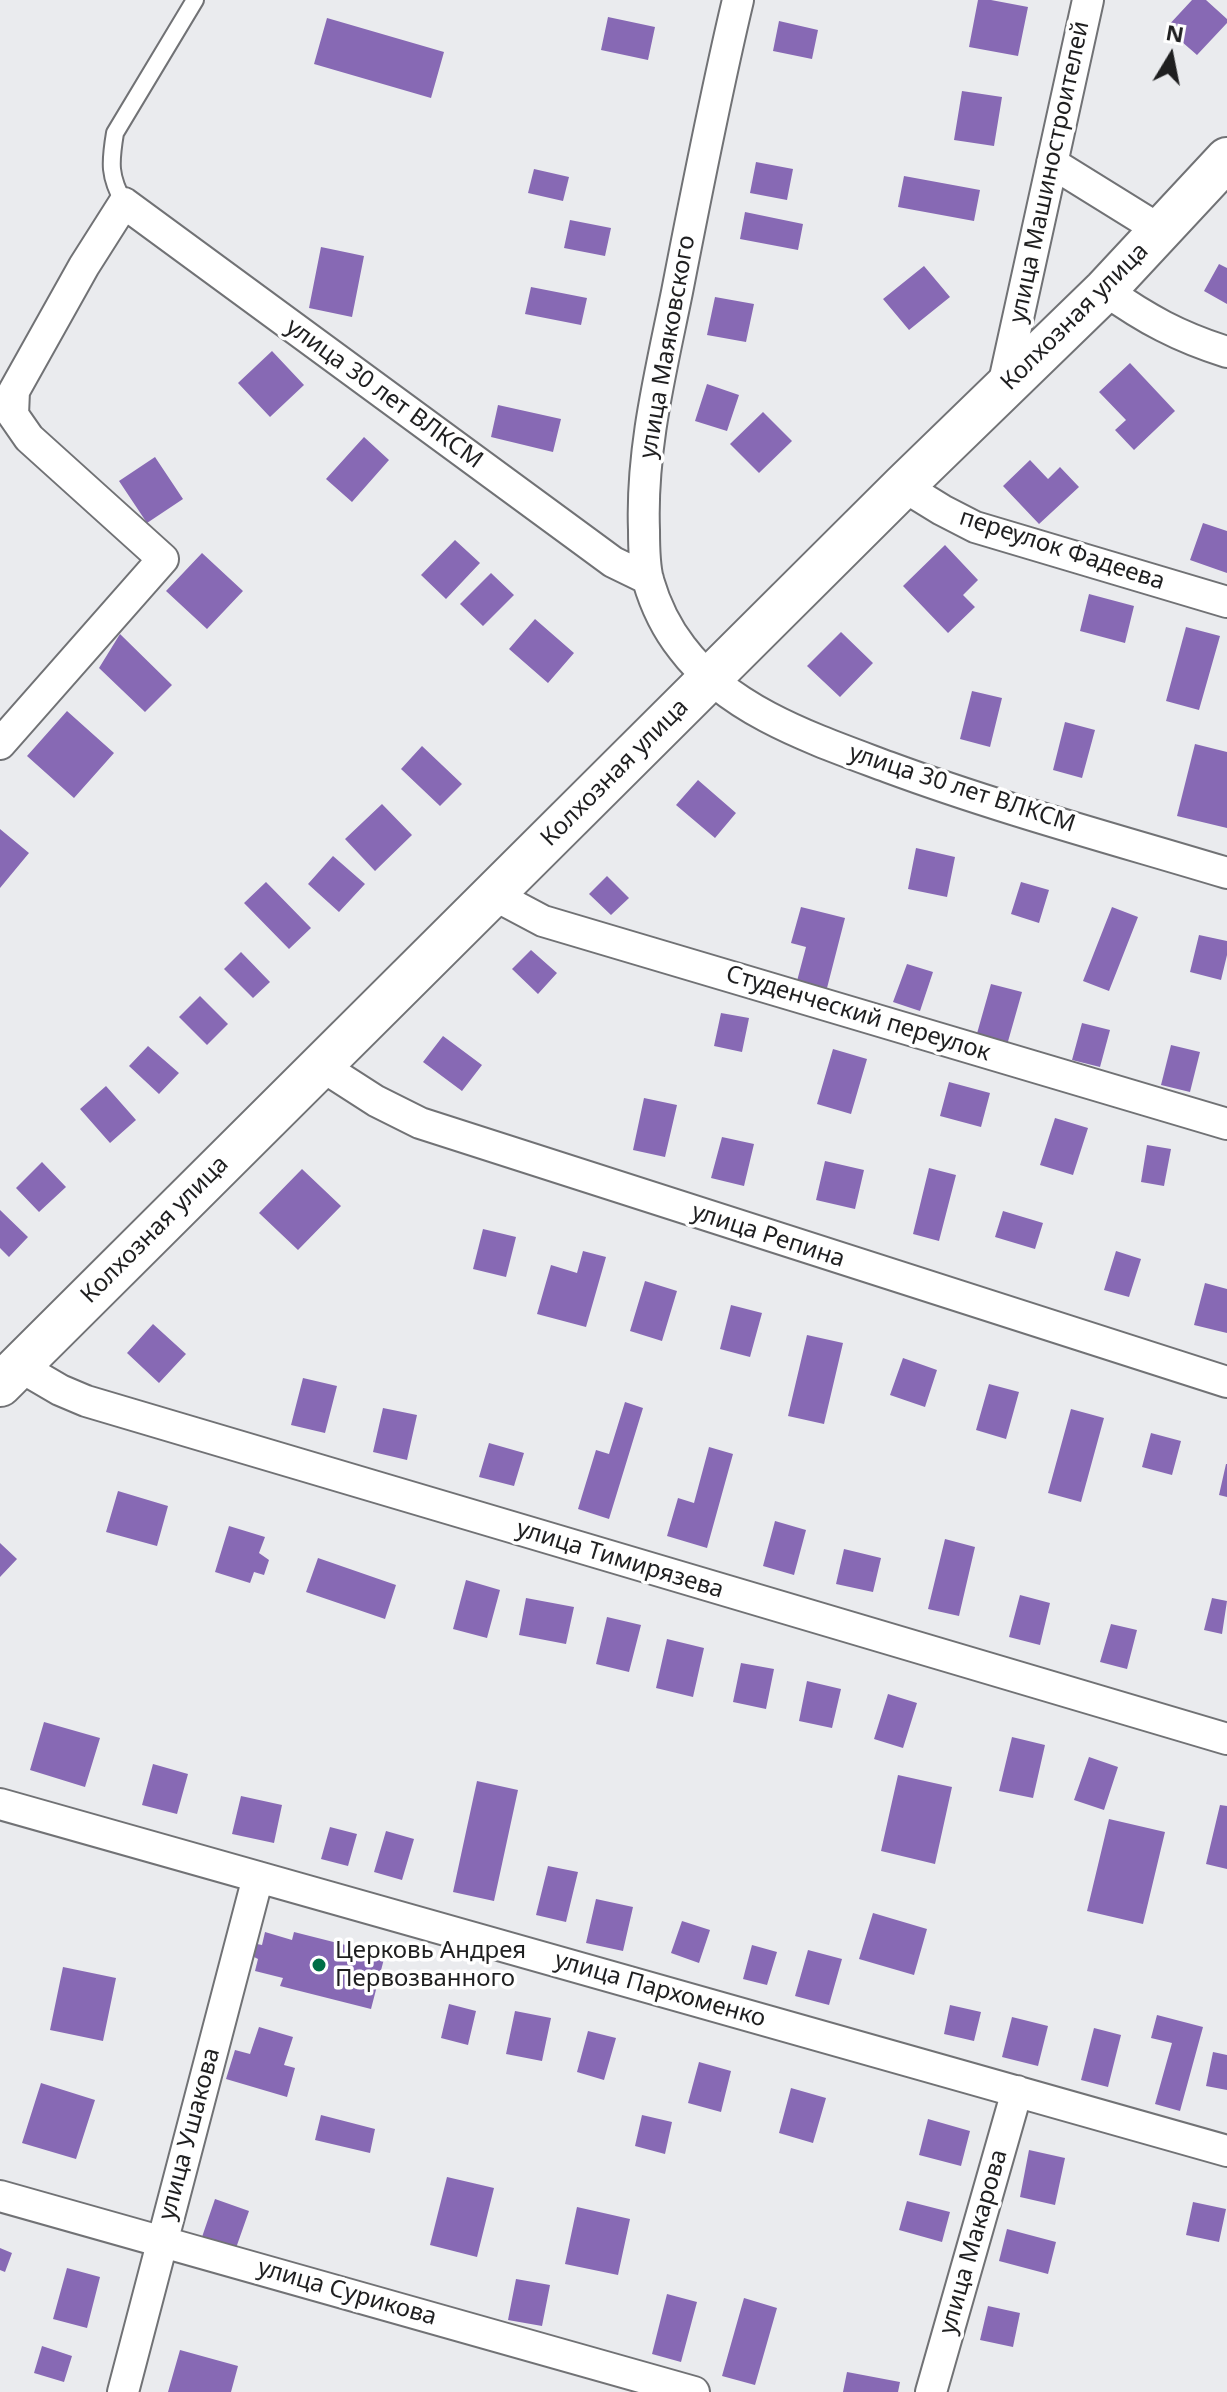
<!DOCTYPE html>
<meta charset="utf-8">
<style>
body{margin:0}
#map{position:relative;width:1227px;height:2392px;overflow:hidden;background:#eaebee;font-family:"Noto Sans",sans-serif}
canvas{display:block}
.north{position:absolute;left:1131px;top:16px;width:80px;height:80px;-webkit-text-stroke:6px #fff;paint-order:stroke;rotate:10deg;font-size:22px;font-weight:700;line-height:32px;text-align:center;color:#1f1f20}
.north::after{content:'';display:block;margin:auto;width:28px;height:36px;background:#1f1f20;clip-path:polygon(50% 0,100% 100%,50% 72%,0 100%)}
</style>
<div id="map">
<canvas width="1227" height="2392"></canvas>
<div class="north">N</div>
</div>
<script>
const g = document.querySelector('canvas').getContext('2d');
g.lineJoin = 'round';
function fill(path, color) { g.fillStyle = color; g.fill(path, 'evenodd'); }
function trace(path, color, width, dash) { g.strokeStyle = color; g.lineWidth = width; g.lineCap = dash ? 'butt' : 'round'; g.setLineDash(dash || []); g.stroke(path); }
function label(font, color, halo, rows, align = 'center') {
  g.font = font + ' "Noto Sans",sans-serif'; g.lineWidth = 7; g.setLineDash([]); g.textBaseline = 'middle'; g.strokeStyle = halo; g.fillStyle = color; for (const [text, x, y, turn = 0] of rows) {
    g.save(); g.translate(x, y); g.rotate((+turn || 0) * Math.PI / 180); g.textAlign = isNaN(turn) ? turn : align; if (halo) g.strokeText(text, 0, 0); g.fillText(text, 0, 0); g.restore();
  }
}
fill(new Path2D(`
 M978,0H991L1028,7L1018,56L969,47Z
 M1192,0H1206L1227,19V23L1197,55L1166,28Z
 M608,17L655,27L648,60L601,50Z
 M327,18L444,52L431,98L314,64Z
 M779,21L818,30L812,59L773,51Z
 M962,91L1002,97L994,146L954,140Z
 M756,162L793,169L787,200L750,193Z
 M534,169L569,177L563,201L528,193Z
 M904,176L980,190L974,221L898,207Z
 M745,212L803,224L798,250L740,239Z
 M570,220L611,228L605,256L564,248Z
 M321,247L364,256L352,317L309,308Z
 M1219,264L1227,268V304L1204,291Z
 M924,266L950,297L909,330L883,299Z
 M531,287L587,298L581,325L525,314Z
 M715,297L754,304L746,342L707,335Z
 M272,351L304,385L270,417L238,383Z
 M1130,363L1175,411L1134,450L1115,430L1126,420L1099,392Z
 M707,384L739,395L727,431L695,421Z
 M498,405L561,419L553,452L491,437Z
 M763,412L792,441L759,473L730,444Z
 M364,437L389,460L352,502L326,479Z
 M155,457L183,499L147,523L119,481Z
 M1030,460L1048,479L1060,467L1079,487L1039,524L1003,486Z
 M1203,523L1227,531V573L1190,560Z
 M455,540L480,563L446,599L421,575Z
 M945,545L978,580L963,595L975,607L948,633L903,586Z
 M202,553L243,591L207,629L166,591Z
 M491,573L514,595L483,626L460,604Z
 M1089,594L1134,606L1125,643L1080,631Z
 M535,619L574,653L548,683L509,649Z
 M1186,627L1220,636L1199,710L1166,701Z
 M841,632L873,663L840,697L807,666Z
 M120,634L172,685L145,712L99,668Z
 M972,691L1002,698L990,747L960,739Z
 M67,711L114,753L74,798L27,756Z
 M1065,722L1095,730L1082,778L1053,770Z
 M1195,744L1227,752V828L1177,816Z
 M422,746L462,784L440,806L401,769Z
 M698,780L736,813L715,838L676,805Z
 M382,804L412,835L375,871L345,839Z
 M0,829L29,853L0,888Z
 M916,848L955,857L947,897L908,889Z
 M333,856L365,884L339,912L308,884Z
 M607,876L629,898L611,915L589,894Z
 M266,882L311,928L289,949L244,903Z
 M1021,882L1049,890L1039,923L1011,914Z
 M801,907L845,918L827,988L797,981L806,947L791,943Z
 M1112,907L1138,917L1109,991L1083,981Z
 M1199,935L1227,941V955L1221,980L1190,972Z
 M531,950L557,973L538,994L512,969Z
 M241,952L270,982L253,998L224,969Z
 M907,964L933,972L920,1011L893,1002Z
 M991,984L1022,992L1007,1045L976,1037Z
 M200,996L228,1024L207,1045L179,1017Z
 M721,1013L749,1018L742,1052L714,1046Z
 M1082,1023L1110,1030L1100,1067L1072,1060Z
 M443,1036L482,1065L462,1091L423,1062Z
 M1171,1045L1200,1052L1190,1092L1161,1085Z
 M148,1046L179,1073L159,1094L129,1066Z
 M833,1049L867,1059L851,1114L817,1104Z
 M949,1082L990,1093L981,1127L940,1116Z
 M106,1086L136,1120L110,1143L80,1109Z
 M644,1098L677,1105L665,1157L633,1150Z
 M1055,1118L1088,1128L1073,1175L1040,1165Z
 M722,1137L754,1144L744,1186L711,1178Z
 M1147,1145L1171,1149L1164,1186L1141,1182Z
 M825,1161L864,1170L855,1209L816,1200Z
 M42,1162L66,1187L39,1212L16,1188Z
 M929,1168L956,1175L939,1241L913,1234Z
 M302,1169L341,1206L298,1250L259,1213Z
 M0,1210L28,1237L9,1257L0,1248Z
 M1003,1211L1043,1223L1035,1249L995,1237Z
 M483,1229L516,1237L506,1277L473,1269Z
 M583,1251L606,1257L586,1327L537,1314L551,1265L577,1273Z
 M1116,1251L1141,1259L1129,1297L1104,1290Z
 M645,1281L677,1291L662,1341L630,1331Z
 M1205,1283L1227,1289V1333L1194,1325Z
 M731,1305L762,1313L750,1357L720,1349Z
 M153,1324L186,1354L159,1383L127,1353Z
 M807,1335L843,1343L824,1424L788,1416Z
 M903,1358L937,1370L925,1407L890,1395Z
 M303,1378L337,1386L325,1433L291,1425Z
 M989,1384L1019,1392L1006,1439L976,1430Z
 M625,1402L643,1408L609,1519L578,1509L596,1450L609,1454Z
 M383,1408L417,1415L407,1460L373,1452Z
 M1071,1409L1104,1418L1081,1502L1048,1493Z
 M1151,1433L1181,1441L1172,1475L1142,1467Z
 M489,1443L524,1453L514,1486L479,1477Z
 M709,1447L733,1454L707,1548L667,1536L678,1498L694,1503Z
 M1226,1464H1227V1497L1219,1495Z
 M118,1491L168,1506L157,1546L106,1532Z
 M775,1521L806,1530L794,1575L763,1566Z
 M229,1526L265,1537L259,1553L269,1560L264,1575L254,1572L250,1583L215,1572Z
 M945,1539L975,1547L959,1616L928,1609Z
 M0,1543L17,1559L0,1577Z
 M844,1549L881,1558L873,1592L836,1584Z
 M318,1558L396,1585L385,1619L306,1592Z
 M466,1580L500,1590L487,1638L453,1629Z
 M1020,1595L1050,1603L1040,1645L1009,1637Z
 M526,1598L574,1607L566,1644L519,1635Z
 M1212,1598L1227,1601L1222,1634L1204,1630Z
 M607,1617L641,1625L629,1672L596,1664Z
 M1111,1624L1137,1630L1127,1669L1100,1662Z
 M667,1639L704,1648L693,1697L656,1688Z
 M741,1663L774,1669L766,1709L733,1702Z
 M807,1681L841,1689L832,1728L799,1721Z
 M888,1694L917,1703L903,1748L874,1739Z
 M44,1722L100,1738L85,1787L30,1770Z
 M1012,1737L1045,1745L1033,1798L999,1791Z
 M1089,1757L1118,1767L1104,1810L1074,1800Z
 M153,1764L188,1774L177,1814L142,1805Z
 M898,1775L952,1787L935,1864L881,1851Z
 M477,1781L518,1790L494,1901L453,1892Z
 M241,1796L282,1805L274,1843L232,1834Z
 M1220,1805L1227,1806V1869L1206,1864Z
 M1109,1819L1165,1832L1143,1924L1087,1911Z
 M330,1827L357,1834L348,1866L321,1859Z
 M386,1831L414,1839L402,1880L374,1872Z
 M548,1866L578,1872L566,1922L536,1915Z
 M596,1899L633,1907L623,1951L586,1943Z
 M873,1913L927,1929L914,1975L859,1959Z
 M682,1921L710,1930L699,1963L671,1953Z
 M265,1932L292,1940L294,1932L385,1955L371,2009L280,1986L283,1978L255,1971L258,1959L254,1957L257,1944L262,1945Z
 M752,1945L777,1952L767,1985L743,1979Z
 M808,1950L842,1959L829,2005L795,1996Z
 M63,1967L116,1978L103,2041L50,2030Z
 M449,2004L476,2011L468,2045L441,2038Z
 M950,2005L981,2012L974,2041L944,2034Z
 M515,2011L551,2018L542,2061L506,2054Z
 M1157,2015L1203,2027L1180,2111L1155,2104L1172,2043L1151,2038Z
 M1012,2017L1048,2026L1038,2066L1002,2057Z
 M259,2027L293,2037L284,2065L295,2068L287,2097L226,2079L235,2050L250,2054Z
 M1094,2028L1121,2035L1108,2087L1081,2080Z
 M588,2031L616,2038L604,2080L577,2072Z
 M1213,2052L1227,2055V2090L1206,2086Z
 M699,2062L731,2071L721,2112L688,2103Z
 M41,2083L95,2100L76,2159L22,2143Z
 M791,2088L826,2098L813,2143L779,2133Z
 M321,2115L375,2129L370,2153L315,2140Z
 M642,2115L672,2122L665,2154L635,2146Z
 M928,2119L970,2131L961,2166L919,2155Z
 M1029,2150L1065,2158L1055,2205L1020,2197Z
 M447,2177L494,2188L477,2257L430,2245Z
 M215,2199L249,2211L236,2248L202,2237Z
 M907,2201L950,2212L942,2242L899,2230Z
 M1193,2202L1226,2209L1219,2242L1186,2235Z
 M577,2207L630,2219L618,2275L565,2264Z
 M1007,2229L1056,2242L1048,2274L999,2261Z
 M0,2248L12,2253L5,2272L0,2270Z
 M67,2268L100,2277L87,2328L53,2319Z
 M516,2279L550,2285L542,2326L508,2320Z
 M667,2294L697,2302L681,2362L652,2354Z
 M744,2298L777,2308L755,2385L722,2376Z
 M988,2306L1020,2313L1013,2347L980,2340Z
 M42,2346L72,2356L64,2382L34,2373Z
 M180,2350L238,2366L231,2392H168Z
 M847,2372L900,2382L898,2392H843Z`), '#8769b4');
const service = new Path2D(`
 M124,203C109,176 110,163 115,133L195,0`);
const minor = new Path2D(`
 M738,0C715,97 696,194 677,292C661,371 641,449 644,530C644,546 644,565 648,580C655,604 667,629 682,648C730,712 816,740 888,767C999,808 1114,839 1227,873
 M1052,163L1160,230
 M1105,290C1146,319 1179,337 1227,352
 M1002,391L1088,0
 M903,486L942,510L975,527L1227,602
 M0,744L163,559L29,438L13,415L14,391L84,266L124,203L579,537L613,562L648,579
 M494,895L543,921L1227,1124
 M320,1065L376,1101L420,1123L1227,1382
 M19,1366L60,1390L86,1401L1227,1739
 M0,1804L1227,2151
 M0,2196L694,2392
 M123,2392L258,1877
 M931,2392L1017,2091`);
const secondary = new Path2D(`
 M0,1385L903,486L1105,290L1227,159`);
trace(service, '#717275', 20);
trace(minor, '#717275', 34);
trace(secondary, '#717275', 46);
trace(service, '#fff', 16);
trace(minor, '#fff', 30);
trace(secondary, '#fff', 42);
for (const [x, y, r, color] of [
 [319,1965,8,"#006e46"]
]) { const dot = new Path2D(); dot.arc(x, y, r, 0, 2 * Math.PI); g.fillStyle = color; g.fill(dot); trace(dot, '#fff', 3); }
label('24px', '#1f1f20', '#fff', [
 ["улица Машиностроителей",1050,172,-78],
 ["Колхозная улица",1075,317,-45],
 ["улица Маяковского",668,347,-80],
 ["улица 30 лет ВЛКСМ",384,394,36],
 ["переулок Фадеева",1062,550,18],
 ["Колхозная улица",615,773,-45],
 ["улица 30 лет ВЛКСМ",962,789,18],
 ["Студенческий переулок",858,1014,17],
 ["Колхозная улица",155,1230,-45],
 ["улица Репина",768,1236,18],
 ["улица Тимирязева",620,1560,17],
 ["улица Пархоменко",660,1990,16],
 ["улица Ушакова",190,2134,-75],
 ["улица Макарова",974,2242,-74],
 ["улица Сурикова",347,2293,16]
]);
label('24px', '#1f1f20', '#fff', [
 ["Церковь Андрея",335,1951],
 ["Первозванного",335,1979]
], 'left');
</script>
